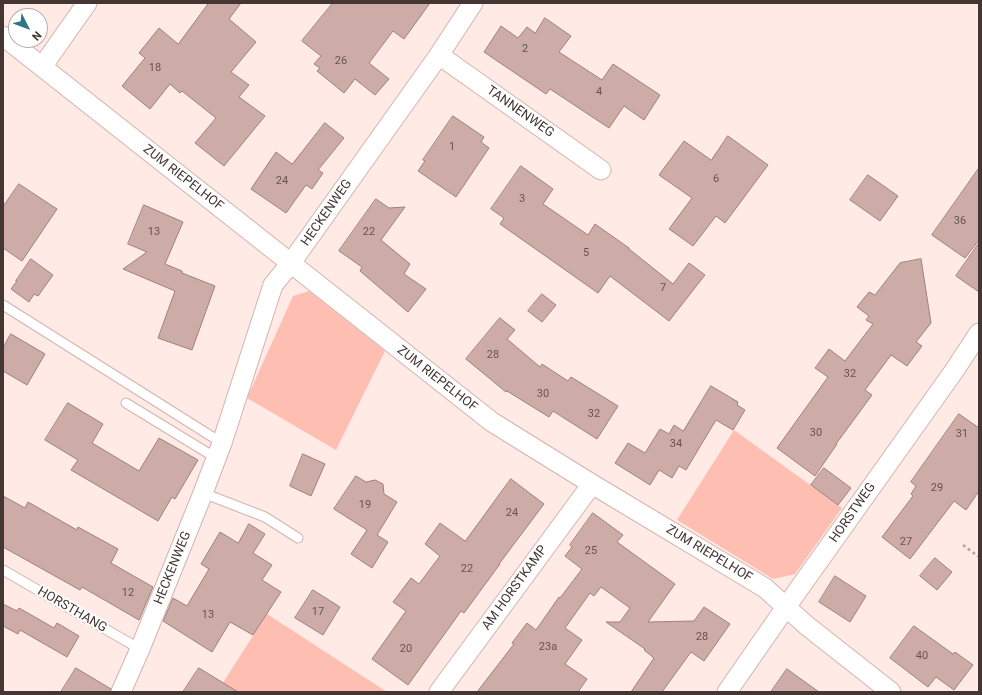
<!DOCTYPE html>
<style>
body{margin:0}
#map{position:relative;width:982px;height:695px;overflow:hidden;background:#ffeae6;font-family:Roboto,sans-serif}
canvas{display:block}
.frame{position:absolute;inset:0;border:4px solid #433633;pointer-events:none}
.north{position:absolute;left:8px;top:8px;width:40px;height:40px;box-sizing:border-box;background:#fff;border:1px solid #b4afad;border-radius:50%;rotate:132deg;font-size:11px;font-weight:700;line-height:16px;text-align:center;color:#433633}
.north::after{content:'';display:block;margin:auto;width:14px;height:18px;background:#2f7682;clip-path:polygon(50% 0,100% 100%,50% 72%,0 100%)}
</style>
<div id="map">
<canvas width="982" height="695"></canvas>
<div class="frame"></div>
<div class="north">N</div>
</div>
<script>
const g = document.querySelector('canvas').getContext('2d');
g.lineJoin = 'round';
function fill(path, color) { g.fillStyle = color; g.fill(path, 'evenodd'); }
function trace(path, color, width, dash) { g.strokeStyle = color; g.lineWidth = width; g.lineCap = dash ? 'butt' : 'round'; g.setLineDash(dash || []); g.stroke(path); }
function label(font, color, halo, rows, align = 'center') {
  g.font = font + ' Roboto,sans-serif'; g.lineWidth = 4; g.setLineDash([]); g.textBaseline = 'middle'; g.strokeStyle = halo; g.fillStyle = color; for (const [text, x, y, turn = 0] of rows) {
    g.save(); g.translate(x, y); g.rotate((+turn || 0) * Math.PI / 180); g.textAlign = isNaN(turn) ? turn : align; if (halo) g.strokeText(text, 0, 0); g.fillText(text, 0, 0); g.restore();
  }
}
fill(new Path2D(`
 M309,291L385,351L336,450L247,398L293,296Z
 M734,430L842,508L795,574L773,579L677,520Z
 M267,614L387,692H217Z`), '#ffbeb2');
const building = new Path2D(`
 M209,3H241L229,19L256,42L231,72L249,85L239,97L265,116L224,166L195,143L216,118L182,91L180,93L170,84L150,109L122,86L145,58L139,53L159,28L178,44Z
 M333,3H430L404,39L393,31L369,63L389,79L375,95L355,79L344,93L317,71L320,68L314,64L321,56L302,41Z
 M545,18L571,36L559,52L602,80L613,64L660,95L644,120L624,106L609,128L550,89L546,94L484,52L501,26L518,38L527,27L535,33Z
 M453,116L484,137L481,142L489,148L456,197L418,171L425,161L423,160Z
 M325,123L344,138L318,170L323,173L312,189L306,185L286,213L251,189L276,152L292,164Z
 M728,136L768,165L725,223L716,216L693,246L669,229L692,198L659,175L684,141L711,160Z
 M521,166L553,189L543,204L588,235L595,224L629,248V249L673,284L689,263L705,275L669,321L610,276L598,293L500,224L504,218L491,209Z
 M979,168V240L965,258L932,235Z
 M868,175L898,196L880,221L850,200Z
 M19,184L57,209L22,261L3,248V207Z
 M376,199L389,208L405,207L381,240L410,264L404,274L426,289L408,312L360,271L362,267L339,251Z
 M144,205L183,222L165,264L182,271V273L215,286L192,350L158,338L175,291L123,269L147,252L128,244Z
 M979,243V292L956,276Z
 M31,259L53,275L38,296L34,294L29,302L11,289L17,281H16Z
 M921,259L931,323L916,342L922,346L907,366L891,355L865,390L872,395L836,444H837L815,476L777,448L828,377L815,368L829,349L845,361L873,324L866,320L869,316L857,307L869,292L875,295L900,263Z
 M542,294L556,305L542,322L528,311Z
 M500,318L515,330L507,339L540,367L542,364L568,381L571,377L618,406L597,439L553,411L549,417L507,391L506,392L466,359Z
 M11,334L45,354L27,385L3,371V348Z
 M711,386L738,402L737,405L745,410L733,430L716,420L686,470L679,466L672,478L659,470L650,485L615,463L628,443L645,453L660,429L669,434L674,425L683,431Z
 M68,403L103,424L92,443L139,471L159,438L198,460L175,499L172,497L158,521L71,470L78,460L45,440Z
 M959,414L979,428V491L966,510L954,501L910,559L882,537L913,496L911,494L916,486L911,482Z
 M303,454L325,464L311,496L290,486Z
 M824,468L851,488L838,505L811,485Z
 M356,476L366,482L375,480L383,484L384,494L397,502L377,535L388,542L372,568L351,554L367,530L334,509Z
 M511,479L544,504L499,564H500L464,613L461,611L408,685L372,659L406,611L393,602L411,578L419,584L440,556L425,544L440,523L465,541Z
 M3,496L25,508L28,502L77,530L78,527L118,549L111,563L153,587L139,620L82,587L80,590L3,547Z
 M593,513L623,535L617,542L675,584L648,622L694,621L704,607L730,624L704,661L691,652L662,692H631L654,658L644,650L645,649L606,622H620L630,608L601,587L594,596L590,593L565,628L582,640L565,664L587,679L578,692H477L514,644L512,643L527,623L536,630L559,597L560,598L582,569L565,556L572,547L570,545Z
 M249,524L265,534L253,553L272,565L262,580L281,592L253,635L230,622L212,652L163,621L173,598L187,606L209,569L201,564L220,532L238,543Z
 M935,558L952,572L937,590L920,576Z
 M835,576L866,596L850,622L819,602Z
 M313,590L340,607L323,635L295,618Z
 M3,604L17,611L19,608L54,628L57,623L79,636L67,657L20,630L18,634L3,626Z
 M914,626L953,654L955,652L973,665L954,690L936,677L928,687L890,658Z
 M76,668L111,689L110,692H61Z
 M199,668L238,692H183Z
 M787,669L819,692H771Z`);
fill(building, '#cdaca7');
trace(building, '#9f807b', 1);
const service = new Path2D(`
 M3,305L222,443
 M126,403L216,458
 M203,493L265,517L298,538
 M3,570L140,649`);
const minor = new Path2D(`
 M3,36L492,422L592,484L765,588L806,625L891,692
 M439,55L601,170
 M42,67L87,3
 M121,692L140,649L203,493L222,443L273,285L291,263L439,55L473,3
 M439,692L592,484
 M727,692L786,607L954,371L979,333`);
trace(service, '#d4b3ad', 11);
trace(minor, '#d4b3ad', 21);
trace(new Path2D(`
 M963,545L979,557`), '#b6a4a0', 2.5, [3, 3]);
trace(service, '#fff', 9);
trace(minor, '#fff', 19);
label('11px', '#665450', null, [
 ["2",525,49],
 ["26",341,61],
 ["18",155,68],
 ["4",599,92],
 ["1",452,147],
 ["6",716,179],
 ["24",282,181],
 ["3",522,199],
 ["36",960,221],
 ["13",154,232],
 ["22",369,232],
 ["5",586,253],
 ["7",663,288],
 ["28",493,355],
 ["32",850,374],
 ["30",543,394],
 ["32",594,414],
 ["30",816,433],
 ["31",962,434],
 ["34",676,444],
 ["29",937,488],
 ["19",365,505],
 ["24",512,513],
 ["27",906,542],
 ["25",591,551],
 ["22",467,569],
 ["12",128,593],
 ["17",318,612],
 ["13",208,615],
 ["28",702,637],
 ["23a",548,647],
 ["20",406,649],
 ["40",922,656]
]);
label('13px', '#433633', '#fff', [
 ["TANNENWEG",520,112,35],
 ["ZUM RIEPELHOF",183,178,38],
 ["HECKENWEG",327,213,-55],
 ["ZUM RIEPELHOF",437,379,38],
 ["HORSTWEG",853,513,-55],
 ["ZUM RIEPELHOF",709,554,31],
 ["HECKENWEG",173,568,-68],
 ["AM HORSTKAMP",515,588,-54],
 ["HORSTHANG",72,610,30]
]);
</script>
